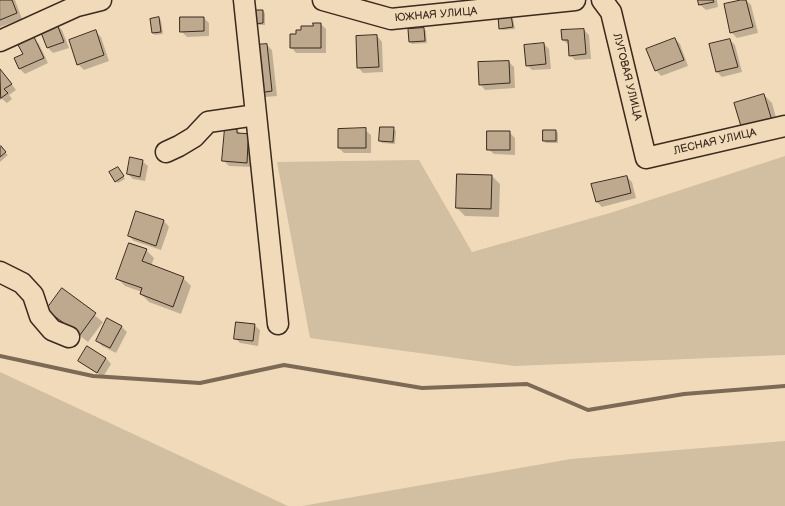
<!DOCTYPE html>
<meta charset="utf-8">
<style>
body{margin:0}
canvas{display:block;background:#f0dab9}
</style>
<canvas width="785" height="506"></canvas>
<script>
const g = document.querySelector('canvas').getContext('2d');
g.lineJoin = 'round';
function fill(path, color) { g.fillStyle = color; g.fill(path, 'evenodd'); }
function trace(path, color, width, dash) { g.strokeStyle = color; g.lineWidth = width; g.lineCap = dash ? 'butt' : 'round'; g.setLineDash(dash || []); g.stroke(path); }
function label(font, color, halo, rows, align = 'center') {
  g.font = font + ' "Balsamiq Sans",sans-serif'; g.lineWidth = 3; g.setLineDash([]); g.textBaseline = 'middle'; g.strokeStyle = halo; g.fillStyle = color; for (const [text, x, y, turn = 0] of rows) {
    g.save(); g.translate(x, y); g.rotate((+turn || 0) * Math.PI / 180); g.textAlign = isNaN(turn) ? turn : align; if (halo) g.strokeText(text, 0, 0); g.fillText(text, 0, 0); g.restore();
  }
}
fill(new Path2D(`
 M785,156V355L514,366L310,338L277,162L419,160L472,252L610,213Z
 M0,372L288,506H0Z
 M785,441V506H302L571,459Z`), '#d2bea0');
fill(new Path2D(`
 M0,0H15L22,19L0,27Z
 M699,0H717L718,7L706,10L700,5Z
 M746,0L751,5L758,33L737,38L731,32Z
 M262,11L265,13V25H256L254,23Z
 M511,16L513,18L515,29L503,30L500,28Z
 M158,18L161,20L163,34L155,35L153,33Z
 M204,18L209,23V36L187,37L181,31Z
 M314,24H321L326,29V53H296L291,47L302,31L314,27Z
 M57,25L62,30L69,48L53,53L48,48L42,31Z
 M424,29L426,31L427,43L412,44L410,41Z
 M584,30L589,35L591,59L575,60L570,55L569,45L563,40L562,31Z
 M95,31L101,37L109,61L84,70L78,64Z
 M377,36L382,42L383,72L363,73L358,67Z
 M34,39L39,44L48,63L25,74L20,69L15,59L24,55Z
 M675,39L680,44L688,66L661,76L656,70Z
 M730,40L735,45L742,72L722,77L717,72L710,45Z
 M544,44L549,49L551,69L532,70L527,65Z
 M267,45L272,50L277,96L265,97L260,92Z
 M509,62L514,67L515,88L485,90L480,84Z
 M0,69L16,90L9,95L12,99L7,103L2,99L0,100Z
 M764,95L772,103L780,132L752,140Z
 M393,128L396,131L395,144L382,143L380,141Z
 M237,130L241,134L253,135L252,167L229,166L223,160Z
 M365,130L371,135V153H344L339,148Z
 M555,131L558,133V143H546L544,141Z
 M509,132L515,138V155L494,154L488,149Z
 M0,148L8,155L0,162Z
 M142,161L148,166L145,181L133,179L128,174Z
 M118,168L125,179L118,183L116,181Z
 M458,175L492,176L500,184L499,217L465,216L457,208Z
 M627,177L632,182L636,198L602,207L596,201Z
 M137,212L164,221L169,227L161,250L134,241L129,236Z
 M146,250L154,258L151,266L183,278L191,286L181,314L149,302L141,294L142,292L125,286L117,278Z
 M62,289L103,322L88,342L47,310Z
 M254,325L260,330L258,346L240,343L235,338Z
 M121,326L127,332L116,353L102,346L97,341Z
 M106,358L111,364L103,377L80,361Z`), '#0003');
trace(new Path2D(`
 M0,356L93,376L200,383L284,365L422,388L527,384L588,410L684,394L785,386`), '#7d6a56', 4);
const building = new Path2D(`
 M0,0H12L17,13L0,20Z
 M698,0H713L714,2L699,5Z
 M741,0H746L753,27L730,33L724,4Z
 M252,10H263V23L253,24Z
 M511,15L513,27L499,29L498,16Z
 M159,17L161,32L152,33L150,19Z
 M180,17H204V31L180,32Z
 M313,23H321V48H290V34H296V30H301V26H313Z
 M57,24L64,42L47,48L40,30Z
 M424,28L425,41L409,42L408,29Z
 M584,29L586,54L569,56L568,40H562L561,30Z
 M96,30L104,55L77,65L69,40Z
 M377,35L379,67L357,68L356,36Z
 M34,37L44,58L19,69L14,58L23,54L18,45Z
 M675,38L684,60L655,71L646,49Z
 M730,39L738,67L716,72L709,44Z
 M544,43L546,64L526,66L524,45Z
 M267,44L272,91L259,93L254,45Z
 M509,61L510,83L479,85L478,62Z
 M0,69L12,84L4,89L8,93L1,98Z
 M764,94L773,124L743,133L734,103Z
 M380,127H394L393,142L379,141Z
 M225,128L237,129V133L253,134V144L248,143L247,163L222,161Z
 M366,128V148H338V129Z
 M543,130H556V141H543Z
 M487,131H510V150H487Z
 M1,146L6,152L0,157V147Z
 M130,157L143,160L140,177L127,174Z
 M118,167L124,176L115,182L109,172Z
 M457,174L492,175L491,209L456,208Z
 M627,176L631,193L596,202L591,184Z
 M136,211L164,220L156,246L128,236Z
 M129,243L147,249L142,261L184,277L173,307L140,294L142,288L116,279Z
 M62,288L96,313L80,335L46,310Z
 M107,318L122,326L110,348L96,341Z
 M236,322L255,324L253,341L234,339Z
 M87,346L106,358L97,373L78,361Z`);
fill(building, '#bea98e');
trace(building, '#3b2a1e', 1);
const minor = new Path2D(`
 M244,0L278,324
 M323,0L391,19L575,0
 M602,0L611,12L646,158L785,126
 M0,41L77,6L101,0
 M166,152L179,146L194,137L208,122L256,115
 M0,272L22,283L33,295L40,316L52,330L69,337`);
trace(minor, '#3b2a1e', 23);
trace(minor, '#f0dab9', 20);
label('11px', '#3b2a1e', '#f0dab9', [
 ["ЮЖНАЯ УЛИЦА",436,15,-5],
 ["ЛУГОВАЯ УЛИЦА",627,77,76],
 ["ЛЕСНАЯ УЛИЦА",715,142,-13]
]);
</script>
